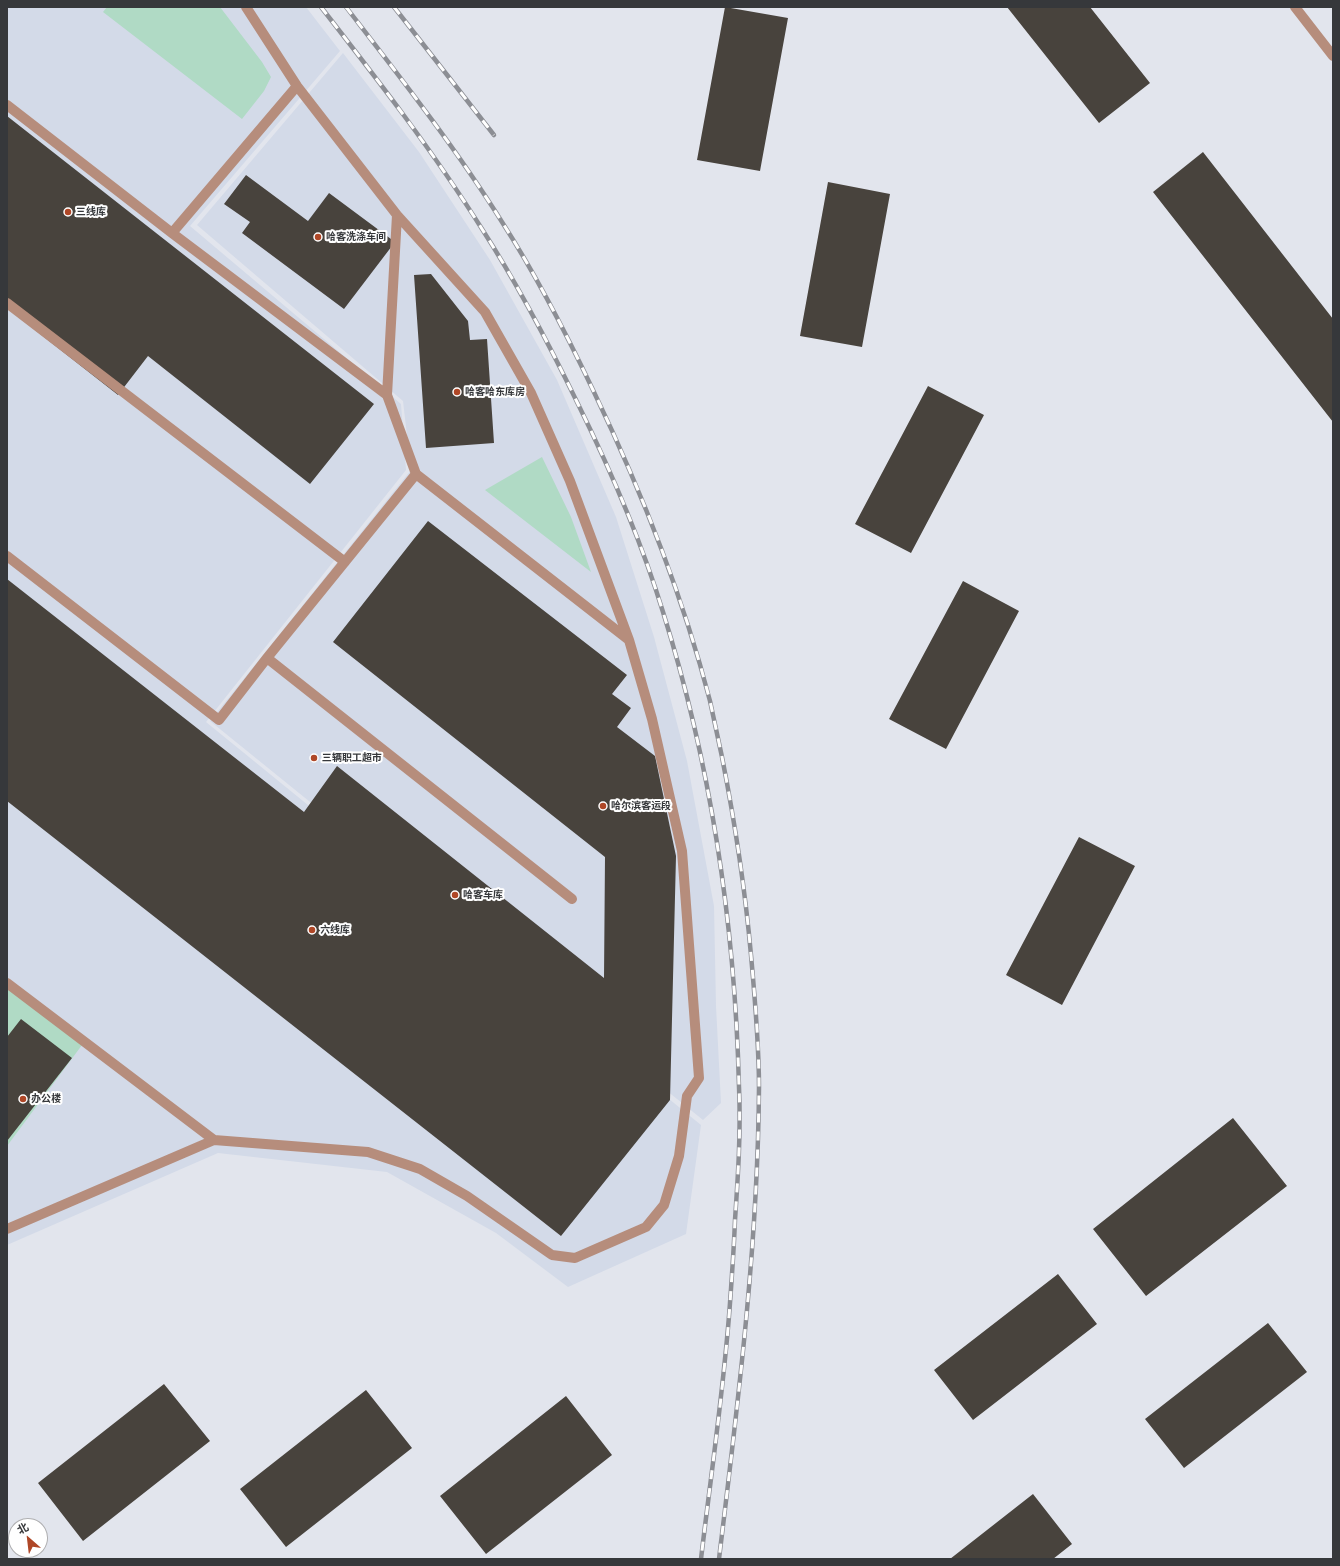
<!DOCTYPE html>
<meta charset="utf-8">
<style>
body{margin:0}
#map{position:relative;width:1340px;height:1566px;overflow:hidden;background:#e2e5ed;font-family:Manrope,"Noto Sans SC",sans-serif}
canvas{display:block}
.frame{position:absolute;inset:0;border:8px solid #36383b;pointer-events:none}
.north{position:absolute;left:8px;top:1518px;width:40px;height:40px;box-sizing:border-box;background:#fff;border:1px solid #afafb1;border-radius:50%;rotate:332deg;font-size:11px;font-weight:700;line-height:16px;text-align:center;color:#36383b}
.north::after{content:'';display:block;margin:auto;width:14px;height:18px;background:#af4727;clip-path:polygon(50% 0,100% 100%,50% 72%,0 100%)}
</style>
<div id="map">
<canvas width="1340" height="1566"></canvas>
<div class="frame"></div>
<div class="north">北</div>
</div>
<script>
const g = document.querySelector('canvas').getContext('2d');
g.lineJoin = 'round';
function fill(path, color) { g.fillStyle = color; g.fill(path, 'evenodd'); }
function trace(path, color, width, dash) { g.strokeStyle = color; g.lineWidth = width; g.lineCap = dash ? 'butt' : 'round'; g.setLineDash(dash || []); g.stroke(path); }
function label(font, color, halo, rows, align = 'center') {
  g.font = font + ' Manrope,"Noto Sans SC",sans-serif'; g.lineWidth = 4; g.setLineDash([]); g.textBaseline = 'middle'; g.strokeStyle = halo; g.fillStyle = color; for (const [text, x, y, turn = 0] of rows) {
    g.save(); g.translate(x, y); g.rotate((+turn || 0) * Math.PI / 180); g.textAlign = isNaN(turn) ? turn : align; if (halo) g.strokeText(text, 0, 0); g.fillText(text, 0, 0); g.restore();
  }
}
fill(new Path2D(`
 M7,7H306L340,51L190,226L401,404L406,470L206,722L701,1125L686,1234L568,1287L496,1233L387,1172L218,1153L7,1245Z
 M343,53L419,152L490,260L557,380L616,517L654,637L687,761L714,906L716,1006L721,1103L703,1120L210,721L411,470L403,401L197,225Z`), '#d3dae8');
fill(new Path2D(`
 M107,7H220L262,62L271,77L264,91L242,119L103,12Z
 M542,457L571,517L591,572L485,490Z
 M7,987L82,1045L7,1146Z`), '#b0dac5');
fill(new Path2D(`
 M725,7L788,18L760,171L697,160Z
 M1007,7H1090L1150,83L1099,123Z
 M7,116L374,404L310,484L148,356L118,395L7,308Z
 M1203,152L1333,319V422L1153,192Z
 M246,175L308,221L329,193L395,242L344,309L242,233L250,222L224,204Z
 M828,182L890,194L862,347L800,336Z
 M431,274L468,321L470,340L487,339L494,443L426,448L414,275Z
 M928,386L984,415L911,553L855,524Z
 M428,521L627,675L612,694L631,708L617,727L655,756L676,856L670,1100L561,1236L7,801V579L304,812L337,766L604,978L605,857L333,642Z
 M963,581L1019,611L946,749L889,719Z
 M1079,837L1135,866L1062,1005L1006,975Z
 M21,1019L72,1058L7,1141V1037Z
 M1233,1118L1287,1186L1146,1296L1093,1229Z
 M1058,1274L1097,1324L973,1420L934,1370Z
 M1268,1323L1307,1372L1184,1468L1145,1419Z
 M164,1384L210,1441L83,1541L38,1483Z
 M366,1390L412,1448L286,1547L240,1489Z
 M566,1396L612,1455L486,1554L440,1496Z
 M1033,1494L1072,1544L1053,1559H950Z`), '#48433d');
trace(new Path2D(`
 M1295,7L1333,56
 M7,105L172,233L387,395
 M172,233L297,86
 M7,303L345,562
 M416,474L629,640
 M7,556L219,720L267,658L416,474L387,395L397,215
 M267,658L572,899
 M7,983L214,1140
 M7,1229L214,1140L368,1152L420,1169L467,1196L552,1255L575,1258L646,1227L664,1205L679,1156L687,1096L699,1078L682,851L652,719L629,640L570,481L531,393L485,312L397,215L297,86L246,7`), '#b68d7c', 10);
const rail = new Path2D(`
 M321,7C377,79 433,151 482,229C518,285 549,344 578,404C611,471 641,540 663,612C711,765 735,926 739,1087C741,1131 738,1176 735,1220C734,1247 732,1275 730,1303C724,1388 711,1474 701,1559
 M346,7C400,77 455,147 502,222C536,275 566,333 593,390C641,490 682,593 710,701C714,719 718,738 722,757C735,823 745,888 751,955C755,999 759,1043 759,1087C758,1245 738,1402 719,1559
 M394,7L494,135`);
trace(rail, '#8c8e94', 4.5);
trace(rail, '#fff', 3, [9]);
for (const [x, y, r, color] of [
 [68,212,4,"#af4727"],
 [318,237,4,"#af4727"],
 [457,392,4,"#af4727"],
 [314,758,4,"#af4727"],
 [603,806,4,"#af4727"],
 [455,895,4,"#af4727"],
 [312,930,4,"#af4727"],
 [23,1099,4,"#af4727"]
]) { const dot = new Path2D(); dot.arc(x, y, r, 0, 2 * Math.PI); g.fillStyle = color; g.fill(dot); trace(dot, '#fff', 1.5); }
label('bold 10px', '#36383b', '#fff', [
 ["三线库",76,212],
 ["哈客洗涤车间",326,237],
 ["哈客哈东库房",465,392],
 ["三辆职工超市",322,758],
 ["哈尔滨客运段",611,806],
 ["哈客车库",463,895],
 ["六线库",320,930],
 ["办公楼",31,1099]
], 'left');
</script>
